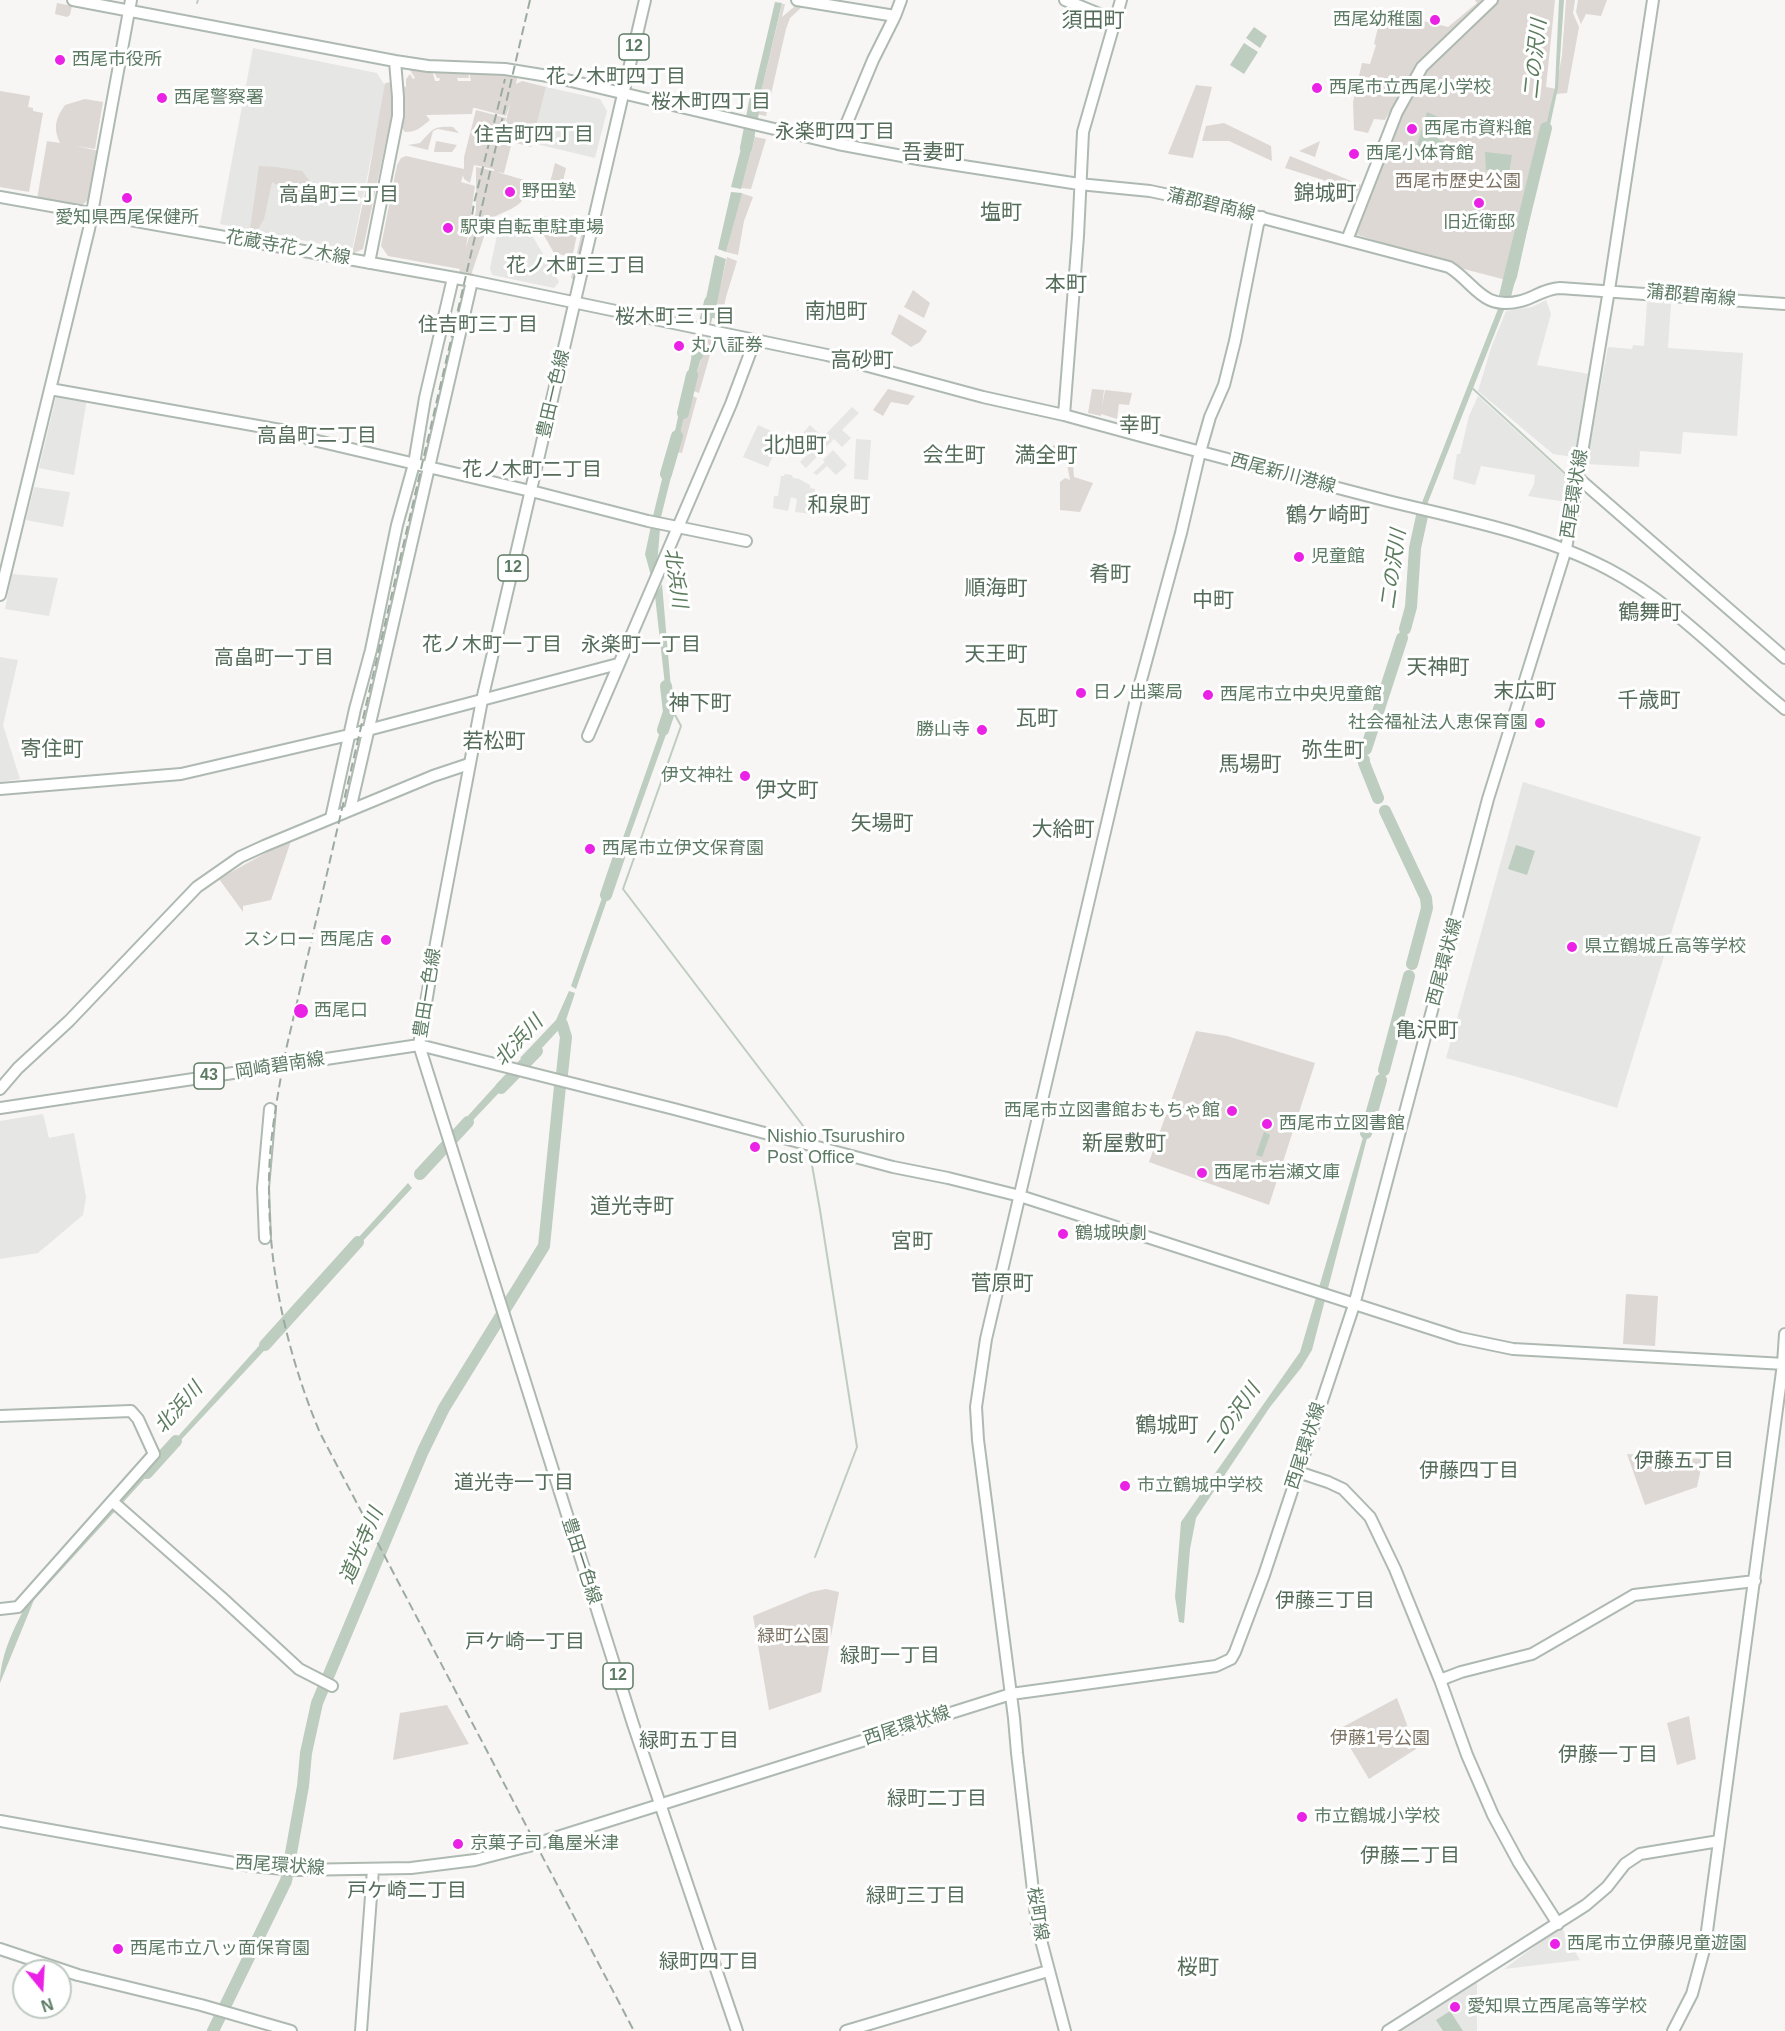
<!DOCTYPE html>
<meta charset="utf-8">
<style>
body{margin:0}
#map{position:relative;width:1785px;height:2031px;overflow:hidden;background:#f8f5f5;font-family:Arial,sans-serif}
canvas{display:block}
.north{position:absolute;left:12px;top:1959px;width:60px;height:60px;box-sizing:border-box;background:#fff;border:2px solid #becac1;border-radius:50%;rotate:162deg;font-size:16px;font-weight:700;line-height:24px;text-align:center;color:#5d7b64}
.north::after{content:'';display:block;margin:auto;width:21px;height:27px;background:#ea22e6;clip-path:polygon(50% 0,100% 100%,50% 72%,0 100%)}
</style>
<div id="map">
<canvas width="1785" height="2031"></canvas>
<div class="north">N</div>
</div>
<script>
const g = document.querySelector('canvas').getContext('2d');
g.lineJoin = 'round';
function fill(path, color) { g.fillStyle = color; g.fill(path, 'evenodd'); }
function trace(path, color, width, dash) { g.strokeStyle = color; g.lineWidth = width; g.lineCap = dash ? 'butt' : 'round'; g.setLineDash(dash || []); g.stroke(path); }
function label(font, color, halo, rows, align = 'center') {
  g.font = font + ' Arial,"Noto Sans JP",sans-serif'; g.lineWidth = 6; g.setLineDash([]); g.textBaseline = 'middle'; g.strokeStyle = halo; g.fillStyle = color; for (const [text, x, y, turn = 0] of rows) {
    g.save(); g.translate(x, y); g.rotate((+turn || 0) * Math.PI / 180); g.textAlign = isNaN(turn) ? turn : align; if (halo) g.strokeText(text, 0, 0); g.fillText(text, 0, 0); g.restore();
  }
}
fill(new Path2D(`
 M253,48L377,73L386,87L352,250L220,224Z
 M546,87L600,99L607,111L595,158L532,143Z
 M521,216L559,282L554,288L492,275L490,268L499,226Z
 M1546,300L1551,314L1537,365L1589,374L1574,457L1553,454L1478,391L1491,348L1506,311L1532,307Z
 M1647,302L1671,304L1668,348L1743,353L1737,436L1683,432L1681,454L1640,451L1639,467L1586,464L1608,347L1632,349L1633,345L1644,346Z
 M57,393L87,399L74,475L39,468Z
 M1478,396L1570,480L1566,502L1528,496L1534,484L1535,475L1481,466L1475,485L1453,479L1457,454H1460L1469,416Z
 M852,407L859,413L842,430L851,438L842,447L834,439L806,468L800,462L816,446L803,433L810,425L823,437Z
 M758,425L782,436L768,467L743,457Z
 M856,439L871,440L868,480L854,479Z
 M833,450L847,465L836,475L827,466L817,475L813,473L825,462L823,460Z
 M785,474L792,475L793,478L799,479L810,485V488L815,489L812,514L795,512L797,499L791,497L788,511L773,508L774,496H778L781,476H784Z
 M34,487L70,492L63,527L26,520Z
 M12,574L58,578L49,616L5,609Z
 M0,657L18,660L3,725L20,779L0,782Z
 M1523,782L1701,837L1617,1108L1517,1077L1446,1058Z
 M43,1114L49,1138L74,1133L86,1197L83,1215L38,1253L0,1259V1121Z
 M1561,1927L1580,1960L1504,1969Z
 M1474,1980L1477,1982V2031H1395Z`), '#e6e6e5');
fill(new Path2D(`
 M1475,0H1555L1546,87L1556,89L1562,55L1566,0H1575L1573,13L1579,27L1567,93L1556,94V92L1514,282L1460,268L1358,235L1342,233L1352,212L1374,153L1405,84L1385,120L1374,119L1368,133L1354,130L1353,102L1362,63L1370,64L1376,45L1374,44L1382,11L1448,27L1477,3Z
 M1578,0H1607L1601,16L1586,14L1581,24L1576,12Z
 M57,3L72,6L70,15L67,17L55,14Z
 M782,4H785L782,17L795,6H803L790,18L786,29L766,116L756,114Z
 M410,70H432L435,81H439L440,78H437L433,70L468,71L469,78H457L458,81H471L469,71L518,74L516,84L522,81L546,87L531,147L512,142L504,173L497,172L531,182C524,208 513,207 490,219L470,278L458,276L460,269L388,256L381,246L397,165L401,158L406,156L464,169V157L476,110L506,118L499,151L510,104L506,116L475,108H473L472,114L426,115L430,120C420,128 417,132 405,132L402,128L404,104L403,86L406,87V79L410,74L413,79L415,78ZM474,165L494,169V171L476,167V211L466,248L475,186L461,182L463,175L464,179L470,183Z
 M393,82L394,104L363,249L352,254L368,179L385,83Z
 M1196,85L1212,87L1193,158L1168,154Z
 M0,91L30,96L28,107L33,108V111L43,113L29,192L0,187Z
 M85,99L103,102L95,149L76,146L99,151L89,199L81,206L37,199L47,141L60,143C53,128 55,119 65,105Z
 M1224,123L1271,146L1272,161L1229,141H1202L1206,126Z
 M453,127L459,133L438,129L433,131L428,150L408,145L420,143C433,130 431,126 453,127Z
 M755,137L766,139L751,189L741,188Z
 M436,141L457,145L452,152H434Z
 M1320,141L1315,157L1299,151Z
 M1290,156L1361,185L1358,191L1285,168Z
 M555,163L566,168L560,195L554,201L546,199Z
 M259,166L276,167L302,171L315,188L314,198L295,197L272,182L264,219L257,231L250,229Z
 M741,193L753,197L744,221L738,255L726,252Z
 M540,215L579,225L571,263L567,256L554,253L534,218Z
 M583,227L587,228L576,281L571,278Z
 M727,257L737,261L726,297L721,321L713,318Z
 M913,290L930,303L924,318L904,307Z
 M899,314L927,331L920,342L911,347L891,334Z
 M708,339L714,341L699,393L691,390Z
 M888,389L915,396L908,405L891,402L883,416L873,410Z
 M1092,389L1104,390L1102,407L1105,390L1132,393L1129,405L1119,404L1117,419L1101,414V416L1088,413Z
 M689,394L697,398L682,453L676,452Z
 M1061,444L1063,449L1072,452L1074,477L1093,483L1080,512L1060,510V482L1065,478L1070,480L1066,459L1047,447Z
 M292,838L271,900L243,906V912L219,879Z
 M1196,1031L1227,1036L1315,1063L1269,1205L1149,1162Z
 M1626,1294L1658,1296L1655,1346L1623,1344Z
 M1627,1454L1703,1459L1697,1487L1645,1505Z
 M826,1589L839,1592L821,1692L769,1710L753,1616L811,1592Z
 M1397,1698L1416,1749L1369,1779L1339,1729Z
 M447,1705L469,1744L393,1760L400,1713Z
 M1689,1716L1696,1759L1677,1765L1667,1723Z`), '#ddd8d4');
fill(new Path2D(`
 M1559,0H1564L1558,88L1517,277L1426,507L1421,505L1511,276L1555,87Z
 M775,2L782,3L756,114L749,112Z
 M1254,27L1267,36L1260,48L1246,38Z
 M1244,43L1258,52L1244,74L1230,65Z
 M1427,112L1443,119L1438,139L1456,147L1453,161L1417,145Z
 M745,133L755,136L741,189L731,187Z
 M1485,152L1512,155L1509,173L1486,170Z
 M731,192L742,193L726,252L718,249Z
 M715,255L726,259L714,318H702Z
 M696,338L707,340L691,390H684Z
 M682,398L688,399L676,452L671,450Z
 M667,459L675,461L661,517L653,516Z
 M651,526L660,529L657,566L651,576L645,554Z
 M662,584L672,700L667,703L655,596Z
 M666,715H673L616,874L611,872Z
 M1516,845L1535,851L1527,875L1508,869Z
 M609,878L614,880L576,989L571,986Z
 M569,991L575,993L565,1023L529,1062L520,1058L556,1020Z
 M505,1075L513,1078L458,1136L456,1129Z
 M1369,1117L1372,1119L1312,1350L1301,1368L1270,1407L1196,1518L1190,1549L1184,1623L1179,1622L1175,1597L1181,1522L1300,1352Z
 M1264,1132L1270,1135L1262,1157L1256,1155Z
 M441,1148L443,1154L425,1174L419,1172Z
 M408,1183L412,1188L349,1256L348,1249Z
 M336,1263L338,1269L312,1296L309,1290Z
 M274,1329L275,1339L167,1455L164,1452Z
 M155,1460L159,1463L34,1600L0,1683C0,1653 17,1622 31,1596Z
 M1450,2011L1463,2031H1443L1436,2020Z`), '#bdcdbf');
trace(new Path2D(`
 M197,3L198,0
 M1471,387L1571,479
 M1580,487L1630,530
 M667,700L681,726L623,889L804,1127L805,1130
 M810,1154L820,1210L857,1447L815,1557`), '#bdcdbf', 2);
trace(new Path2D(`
 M746,148L756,97
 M1505,296L1546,128
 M697,355L710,302
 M683,413L692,375
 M666,474L677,436
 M1405,629L1411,607L1415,548L1422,516
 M663,730L669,712L666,686
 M1366,749L1402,638
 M1364,760V763L1378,798
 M1385,811L1426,898L1427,908L1412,964
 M606,895L619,857
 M1384,1070L1409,976
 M562,1074L566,1037L562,1024
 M501,1088L537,1051
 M1366,1133L1381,1080
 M420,1174L468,1122
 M265,1345L358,1242
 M147,1473L176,1441
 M213,2031L286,1881L303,1786L306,1753L317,1703L423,1451L444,1408L544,1246L560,1086`), '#bdcdbf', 12);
const secondary = new Path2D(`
 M73,0L395,61L428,66L505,69L554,77L838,144L918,159L1079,184L1150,191L1202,202L1449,267C1475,283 1482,311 1521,301C1536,297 1543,289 1560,288L1785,304
 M797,0L895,16
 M1065,0L1114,20
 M1121,0L1083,132L1078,236L1064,415C1172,445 1280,473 1388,501C1461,519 1542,534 1608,569C1675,604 1727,662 1785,709
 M838,144L873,60L895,16L901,0
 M0,197L472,281L827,355L983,397L1064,415
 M1347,240L1397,112L1422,67L1492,0
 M369,263L398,116V97L395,61
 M50,389L303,434L309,439L539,493L648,521L746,541
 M1577,477L1785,658
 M0,595L89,229L131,0
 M588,736L731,404L755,340
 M0,789L181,774L349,735L618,664
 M350,810L472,281
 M331,818L355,709L371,650L397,525L414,464L425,398L453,278
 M419,1045L674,1109L893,1167L948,1178L1020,1196L1460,1338L1513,1349L1785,1364
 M0,1089L18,1068L69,1021L197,887L240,857L264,846L433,776L469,764
 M265,1238L263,1188L270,1109
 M0,1416L131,1411L138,1419L154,1454L18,1607L0,1609
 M1298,1472L1328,1482L1343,1489L1370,1517L1395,1569L1440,1680L1467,1755L1493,1815L1519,1863L1558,1924
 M112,1501L221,1597L299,1669L332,1686
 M1440,1680L1461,1672L1532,1654L1634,1595L1755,1581
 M0,1821L251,1866L295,1870L411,1868L475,1860L529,1846L1011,1694L1216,1666L1231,1659L1235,1652L1264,1575L1354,1305L1488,799L1566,549L1609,290L1653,0
 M0,1949L78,1975L201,2005L291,2031
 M361,2031L373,1869
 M846,2031L1048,1971
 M1065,2031L1037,1925L1017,1753L1014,1718L978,1440L976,1407L986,1339L1137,695L1181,533L1200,452L1210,417L1224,385L1235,341L1258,224L1262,217
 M1388,2031L1586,1905L1607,1887L1625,1864L1640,1854L1719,1841
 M1673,2031L1692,1994L1705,1946L1783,1364L1785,1334`);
const primary = new Path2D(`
 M645,0L482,700L436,943L419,1045L633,1724L737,2031
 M0,1108L419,1045`);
trace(secondary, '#aebab1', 14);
trace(primary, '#adb8b0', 14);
trace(secondary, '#fff', 10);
trace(primary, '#fff', 10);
trace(new Path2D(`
 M530,0L285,1054C277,1099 268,1145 269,1191C269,1275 288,1356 320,1433L634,2031
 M470,228L474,203L505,79`), '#9bab9f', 2, [9, 4.5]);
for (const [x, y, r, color] of [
 [1435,20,6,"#ea22e6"],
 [60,60,6,"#ea22e6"],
 [1317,88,6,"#ea22e6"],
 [162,98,6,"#ea22e6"],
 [1412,129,6,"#ea22e6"],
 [1354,154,6,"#ea22e6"],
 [510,192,6,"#ea22e6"],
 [127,198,6,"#ea22e6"],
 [1479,203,6,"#ea22e6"],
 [448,228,6,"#ea22e6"],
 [679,346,6,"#ea22e6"],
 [1299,557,6,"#ea22e6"],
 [1081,693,6,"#ea22e6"],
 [1208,695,6,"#ea22e6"],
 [1540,723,6,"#ea22e6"],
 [982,730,6,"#ea22e6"],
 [745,776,6,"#ea22e6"],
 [590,849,6,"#ea22e6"],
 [386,940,6,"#ea22e6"],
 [1572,947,6,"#ea22e6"],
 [301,1011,8,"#ea22e6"],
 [1232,1111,6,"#ea22e6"],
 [1267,1124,6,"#ea22e6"],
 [755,1147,6,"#ea22e6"],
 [1202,1173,6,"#ea22e6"],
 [1063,1234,6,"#ea22e6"],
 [1125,1486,6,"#ea22e6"],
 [1302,1817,6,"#ea22e6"],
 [458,1844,6,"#ea22e6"],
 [1555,1944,6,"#ea22e6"],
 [118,1949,6,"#ea22e6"],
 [1455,2007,6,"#ea22e6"]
]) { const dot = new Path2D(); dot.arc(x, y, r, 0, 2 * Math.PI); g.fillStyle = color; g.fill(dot); trace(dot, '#fff', 2); }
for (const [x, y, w] of [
 [634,47,30],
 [513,568,30],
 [209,1076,30],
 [618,1676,30]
]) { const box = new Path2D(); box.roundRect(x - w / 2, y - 13, w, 26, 4.5); g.fillStyle = '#fff'; g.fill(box); trace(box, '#5d7b64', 1.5); }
label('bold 16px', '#5d7b64', null, [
 ["12",634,47],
 ["12",513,568],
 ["43",209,1076],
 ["12",618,1676]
]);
label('18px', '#5d7b64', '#fff', [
 ["西尾幼稚園",1423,20,"right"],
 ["西尾市役所",72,60],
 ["西尾市立西尾小学校",1329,88],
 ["西尾警察署",174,98],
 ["西尾市資料館",1424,129],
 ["西尾小体育館",1366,154],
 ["野田塾",522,192],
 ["愛知県西尾保健所",127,218,"center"],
 ["旧近衛邸",1479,223,"center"],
 ["駅東自転車駐車場",460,228],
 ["丸八証券",691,346],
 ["児童館",1311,557],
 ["日ノ出薬局",1093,693],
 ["西尾市立中央児童館",1220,695],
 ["社会福祉法人恵保育園",1528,723,"right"],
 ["勝山寺",970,730,"right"],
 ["伊文神社",733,776,"right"],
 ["西尾市立伊文保育園",602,849],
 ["スシロー 西尾店",374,940,"right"],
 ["県立鶴城丘高等学校",1584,947],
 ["西尾口",314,1011],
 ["西尾市立図書館おもちゃ館",1220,1111,"right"],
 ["西尾市立図書館",1279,1124],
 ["Nishio Tsurushiro",767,1137],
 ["Post Office",767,1158],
 ["西尾市岩瀬文庫",1214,1173],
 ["鶴城映劇",1075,1234],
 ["市立鶴城中学校",1137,1486],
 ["市立鶴城小学校",1314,1817],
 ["京菓子司 亀屋米津",470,1844],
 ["西尾市立伊藤児童遊園",1567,1944],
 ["西尾市立八ッ面保育園",130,1949],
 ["愛知県立西尾高等学校",1467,2007]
], 'left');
label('18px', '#7e7465', '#fff', [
 ["西尾市歴史公園",1458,182],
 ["緑町公園",793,1637],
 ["伊藤1号公園",1380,1739]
]);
label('18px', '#5d7b64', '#fff', [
 ["蒲郡碧南線",1211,205,13],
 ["花蔵寺花ノ木線",288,248,10],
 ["蒲郡碧南線",1691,296,5],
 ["豊田一色線",554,394,-77],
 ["西尾新川港線",1283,474,15],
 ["西尾環状線",1575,494,-81],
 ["西尾環状線",1445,962,-75],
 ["豊田一色線",428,993,-81],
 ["岡崎碧南線",280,1066,-9],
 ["西尾環状線",1306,1446,-72],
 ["豊田一色線",581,1561,72],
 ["西尾環状線",907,1726,-18],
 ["西尾環状線",280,1866,4],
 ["桜町線",1037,1914,81]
]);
label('italic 20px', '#5c7c5e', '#fff', [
 ["二の沢川",1536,59,-84],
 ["二の沢川",1394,569,-82],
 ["北浜川",675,578,82],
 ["北浜川",519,1041,-47],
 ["北浜川",179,1408,-48],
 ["二の沢川",1233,1419,-55],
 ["道光寺川",362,1546,-67]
]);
label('20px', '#546c59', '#fff', [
 ["花ノ木町四丁目",616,77],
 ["桜木町四丁目",711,102],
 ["永楽町四丁目",835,132],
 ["住吉町四丁目",534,135],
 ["高畠町三丁目",339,195],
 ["花ノ木町三丁目",576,266],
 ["桜木町三丁目",675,317],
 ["住吉町三丁目",478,325],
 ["高畠町二丁目",317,436],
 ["花ノ木町二丁目",532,470],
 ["花ノ木町一丁目",492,645],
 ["永楽町一丁目",641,645],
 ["高畠町一丁目",274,658],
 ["伊藤五丁目",1684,1461],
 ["伊藤四丁目",1469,1471],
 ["道光寺一丁目",514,1483],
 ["伊藤三丁目",1325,1601],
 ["戸ケ崎一丁目",525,1642],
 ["緑町一丁目",890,1656],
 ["緑町五丁目",689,1741],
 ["伊藤一丁目",1608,1755],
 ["緑町二丁目",937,1799],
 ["伊藤二丁目",1410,1856],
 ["戸ケ崎二丁目",407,1891],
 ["緑町三丁目",916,1896],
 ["緑町四丁目",709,1962]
]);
label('21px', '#546c59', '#fff', [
 ["須田町",1093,21],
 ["吾妻町",933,153],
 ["錦城町",1325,194],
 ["塩町",1001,213],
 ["本町",1066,285],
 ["南旭町",836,312],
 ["高砂町",862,361],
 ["幸町",1140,426],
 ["北旭町",795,446],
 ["会生町",954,456],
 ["満全町",1046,456],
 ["和泉町",839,506],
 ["鶴ケ崎町",1328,516],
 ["肴町",1110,575],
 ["順海町",996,589],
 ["中町",1213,601],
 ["鶴舞町",1650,613],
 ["天王町",996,655],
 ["天神町",1438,668],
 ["末広町",1525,692],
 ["千歳町",1649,701],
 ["神下町",700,704],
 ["瓦町",1037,719],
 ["若松町",494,742],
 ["寄住町",52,750],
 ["弥生町",1333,751],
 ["馬場町",1250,765],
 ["伊文町",787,791],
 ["矢場町",882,824],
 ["大給町",1063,830],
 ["亀沢町",1427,1031],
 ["新屋敷町",1124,1144],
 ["道光寺町",632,1207],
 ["宮町",912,1242],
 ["菅原町",1002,1284],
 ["鶴城町",1167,1426],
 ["桜町",1198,1968]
]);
</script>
